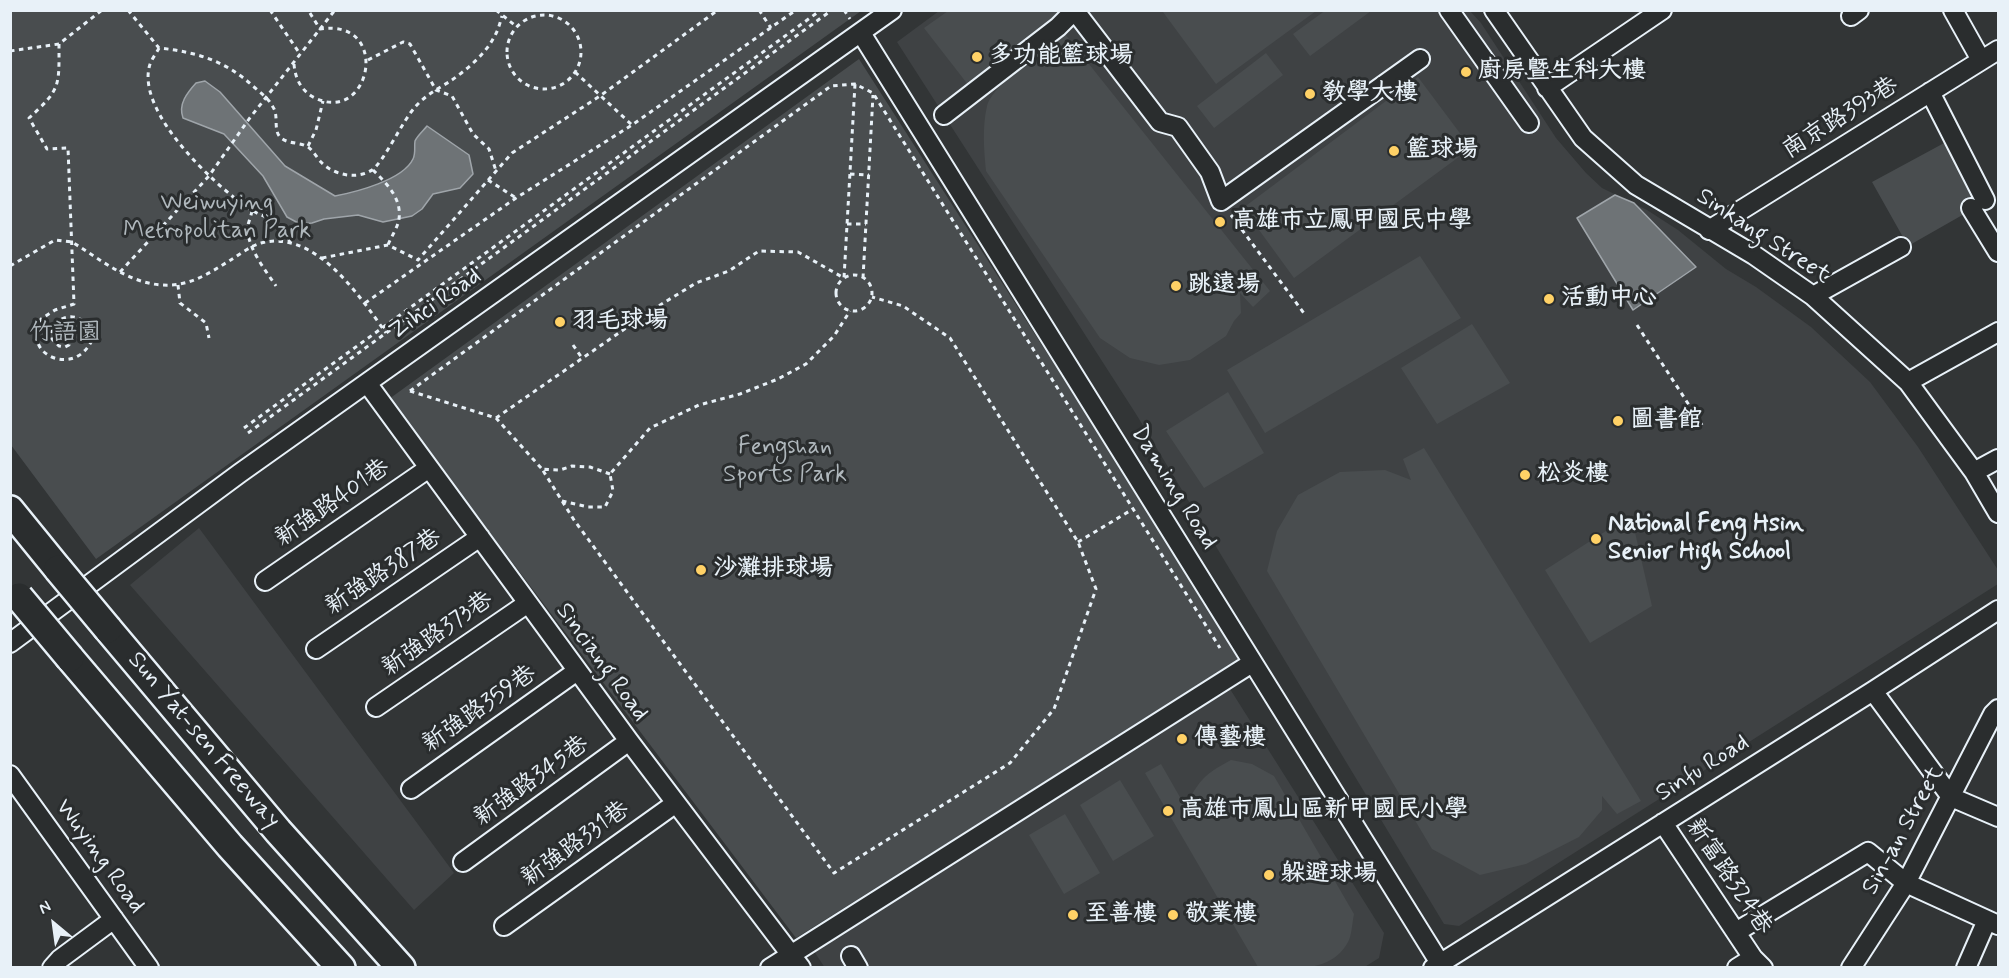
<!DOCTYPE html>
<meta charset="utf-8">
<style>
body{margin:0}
#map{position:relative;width:2009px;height:978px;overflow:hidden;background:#323536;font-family:Mynerve,sans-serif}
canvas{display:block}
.frame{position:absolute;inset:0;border:12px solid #e8f1f8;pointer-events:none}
.north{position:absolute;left:24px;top:894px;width:60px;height:60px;-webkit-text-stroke:4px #2a2d2e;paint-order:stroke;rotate:331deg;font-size:16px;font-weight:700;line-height:24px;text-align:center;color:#e8f1f8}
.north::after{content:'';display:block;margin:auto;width:21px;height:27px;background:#e8f1f8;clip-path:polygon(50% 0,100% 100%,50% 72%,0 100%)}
</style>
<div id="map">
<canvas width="2009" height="978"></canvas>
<div class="frame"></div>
<div class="north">N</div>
</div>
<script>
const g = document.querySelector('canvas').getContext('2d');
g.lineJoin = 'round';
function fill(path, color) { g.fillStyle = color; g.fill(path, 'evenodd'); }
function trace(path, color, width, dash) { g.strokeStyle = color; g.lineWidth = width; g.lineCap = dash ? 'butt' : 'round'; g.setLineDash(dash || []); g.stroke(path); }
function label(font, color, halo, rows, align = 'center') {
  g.font = font + ' Mynerve,"LXGW WenKai TC",sans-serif'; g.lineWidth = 6; g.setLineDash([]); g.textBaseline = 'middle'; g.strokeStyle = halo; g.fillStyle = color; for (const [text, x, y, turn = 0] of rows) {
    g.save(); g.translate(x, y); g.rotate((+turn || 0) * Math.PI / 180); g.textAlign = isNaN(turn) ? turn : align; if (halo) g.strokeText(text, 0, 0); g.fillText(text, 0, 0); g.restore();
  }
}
fill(new Path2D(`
 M939,11H1470L1481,23L1556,138L1586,173L1602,188L1647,210L1678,230L1726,269L1756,287L1811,327L1870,382L1918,447L1998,570V584L1459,926L1444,924L1136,414L897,42Z
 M199,528L454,873L414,910L130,585Z
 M1230,689L1384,933L1379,958L1363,968H825L810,945Z`), '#3f4244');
fill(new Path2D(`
 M1326,10L1371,11L1310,56L1293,34Z
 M11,11H861L96,559L11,445Z
 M948,11H1067L969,86L924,28Z
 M1165,11V10L1316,11L1216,84L1163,12Z
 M1065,34L1270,291L1253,307L1240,293L1241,313L1234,321L1226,336L1190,360L1159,365L1130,358L1100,338L986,171C984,150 982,128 987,106C991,90 1024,61 1042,61C1047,61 1054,66 1059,67L1046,50Z
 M1266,53L1283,75L1214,128L1197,106Z
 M859,59L1242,658L796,938L389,399Z
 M1418,77L1471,148L1294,278L1243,208Z
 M1946,142L1980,205L1908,246L1872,182Z
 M1420,256L1461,318L1265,433L1227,370Z
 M1472,324L1510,383L1437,424L1401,368Z
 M1228,392L1264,453L1204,488L1166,431Z
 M1424,448L1641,801L1617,814L1602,796V810L1579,837L1526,864L1480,875L1432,849L1267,571L1277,531L1298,495L1340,472L1385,470L1411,480L1403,459Z
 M1631,515L1652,606L1590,643L1545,570Z
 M1231,760L1252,764L1274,776L1354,914C1352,923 1352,935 1348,942C1330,975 1289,968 1258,967L1145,773L1161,764L1185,806C1201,779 1203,775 1231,760Z
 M1120,780L1154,836L1113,861L1080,805Z
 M1065,814L1100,873L1064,894L1029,835Z`), '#494d4f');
const water = new Path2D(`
 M205,81L220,92L285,166L335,196C356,192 403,180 413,159C416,153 414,147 415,141C417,136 424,130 427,126L469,155L473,174L460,188L433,194L422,209L412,216L383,222L358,215L324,219L312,223L300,224L287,217L263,176L224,134L183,118C178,104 187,93 196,83Z
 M1615,195L1634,203L1696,267L1633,310L1577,218Z`);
fill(water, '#6e7376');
trace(water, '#9fa5aa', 1.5);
const minor = new Path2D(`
 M1449,10L1529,123
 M1494,10L1583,138L1636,185L1754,255L1813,296L1908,382L1974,472L1998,513
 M1953,10L1981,60
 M1075,11L1160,122L1178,127L1210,172L1221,201L1420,59
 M1851,16L1859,10
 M861,33L1443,968
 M1547,88L1662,10
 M1930,92L1985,200
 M944,115L1058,27L1075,10
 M1971,208L1998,252
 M1709,230L1998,50
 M1813,296L1901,247
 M1908,382L1998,332
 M367,383L629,741L801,968
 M1974,472L1998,459
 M265,581L429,468
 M10,643L240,473L892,10
 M316,649L480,537
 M1873,691L1951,797L1998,817
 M376,707L528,603
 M10,775L149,968
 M411,789L577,671
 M1663,823L1753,958
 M463,862L629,741
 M504,926L676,803
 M1736,932L1868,852L1906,883L1998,925
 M851,956L858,968
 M52,968L60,959L114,919
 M770,968L1252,663
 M1433,968L1873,691L1998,610
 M1737,968L1753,958L1763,968
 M1851,968L1906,883L1993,714L1998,709
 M1966,968L1987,920`);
const highway = new Path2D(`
 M10,510L58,569
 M108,629L278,831L401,968
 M70,658L230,846L341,968`);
trace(minor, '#e8f1f8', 22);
trace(highway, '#e8f1f8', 32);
trace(new Path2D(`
 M128,10L159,48C197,52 226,61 254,87C261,93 269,99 273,107C279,116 273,129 280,137C287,144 298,142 306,146C312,148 316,157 321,162C333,175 357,180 372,170C384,162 402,121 416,106C425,96 437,89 449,82C465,71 485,55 494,37C498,31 500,23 502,16
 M270,10L300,54
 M496,10L517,27
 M759,10L771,28
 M844,10L850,19
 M507 52a37 37 0 1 1 74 0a37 37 0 1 1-74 0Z
 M59,44C59,86 61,89 29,118L47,149L68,148L74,304L55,310L41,319C40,323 37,328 37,333C34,354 61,366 78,356C85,352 89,346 93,339C87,308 52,311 51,338L59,346L65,347L69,345V340
 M159,48C156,54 150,61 149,68C139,114 212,182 245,206C266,221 279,215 290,242
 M10,51L59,44L102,10
 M368,60L403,42L410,44L436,90L452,96L473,134L489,149L496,171
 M294,64C295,78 301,91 315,98C371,125 392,18 320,29L308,10
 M575,72L632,125
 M308,146L316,130L323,101
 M373,170C386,183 402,198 399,219C398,227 391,237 388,245
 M850,174L869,175
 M488,180L516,198
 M252,211C251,216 249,221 248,225C245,245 266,271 276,286
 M1231,215L1306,316
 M847,224H866
 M322,258L388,245L418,260L512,153L600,96L718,10
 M10,266L55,240L72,242C100,259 128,283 162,285C188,287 208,274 229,261C239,255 250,246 261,243C315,229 359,295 386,333
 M120,272L209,176L249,119L335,10
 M836 293a18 18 0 1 1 36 0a18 18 0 1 1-36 0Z
 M863,278L873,95
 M178,285L180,303L206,323L209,338
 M365,303L516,198L632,125L796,10
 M1637,325L1702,425
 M573,345L582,358
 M410,391L831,86L855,84L873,93L1220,648
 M410,391L496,418L542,469
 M496,418L652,310L696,283L729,271L759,251L798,252L844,278L855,84
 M244,428L821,10
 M248,433L832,10
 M610,474L590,467L572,466L560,470L542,469L574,520L834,873L1010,763L1054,709L1096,589L1078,542L950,338L903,306L872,297
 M562,501L588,507H605L613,491L610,474L650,428L699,405L740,394L778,379L806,364L834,336L850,311
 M1078,542L1133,509`), '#e8f1f8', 3, [4.5, 4.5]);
trace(minor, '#2a2d2e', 18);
trace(highway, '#2a2d2e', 27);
const highwayBridge = new Path2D(`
 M58,569L108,629
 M19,597L70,658`);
trace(highwayBridge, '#e8f1f8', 32, []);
trace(highwayBridge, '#2a2d2e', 27);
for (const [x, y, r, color] of [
 [977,57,6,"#ffd166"],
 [1466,72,6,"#ffd166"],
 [1310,94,6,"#ffd166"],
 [1394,151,6,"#ffd166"],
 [1220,222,6,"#ffd166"],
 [1176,286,6,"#ffd166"],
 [1549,299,6,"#ffd166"],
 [560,322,6,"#ffd166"],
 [1618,421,6,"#ffd166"],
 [1525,475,6,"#ffd166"],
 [1596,539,6,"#ffd166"],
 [701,570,6,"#ffd166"],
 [1182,739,6,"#ffd166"],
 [1168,811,6,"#ffd166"],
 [1269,875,6,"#ffd166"],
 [1073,915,6,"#ffd166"],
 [1173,915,6,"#ffd166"]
]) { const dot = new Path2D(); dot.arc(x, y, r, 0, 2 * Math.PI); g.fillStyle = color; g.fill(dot); trace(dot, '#2a2d2e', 2); }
label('bold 24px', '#e8f1f8', '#2a2d2e', [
 ["多功能籃球場",989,57],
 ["廚房暨生科大樓",1478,72],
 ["教學大樓",1322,94],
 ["籃球場",1406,151],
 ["高雄市立鳳甲國民中學",1232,222],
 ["跳遠場",1188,286],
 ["活動中心",1561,299],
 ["羽毛球場",572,322],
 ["圖書館",1630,421],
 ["松炎樓",1537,475],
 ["National Feng Hsin",1608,525],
 ["Senior High School",1608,553],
 ["沙灘排球場",713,570],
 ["傳藝樓",1194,739],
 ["高雄市鳳山區新甲國民小學",1180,811],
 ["躲避球場",1281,875],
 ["至善樓",1085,915],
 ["敬業樓",1185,915]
], 'left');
label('24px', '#e8f1f8', '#2a2d2e', [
 ["南京路393巷",1841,119,-32],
 ["Sinkang Street",1763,237,33],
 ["Zihci Road",436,305,-35],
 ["Daming Road",1173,488,58],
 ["新強路401巷",333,504,-35],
 ["新強路387巷",384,573,-34],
 ["新強路373巷",438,635,-35],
 ["Sinciang Road",601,663,54],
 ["新強路359巷",480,710,-35],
 ["Sun Yat-sen Freeway",203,741,50],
 ["Sinfu Road",1703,769,-32],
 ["新強路345巷",532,782,-36],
 ["Sin-an Street",1904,831,-61],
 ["新強路331巷",576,845,-36],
 ["Wuying Road",99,857,54],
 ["新富路324巷",1728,877,56]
]);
label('24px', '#b0b8bd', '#2a2d2e', [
 ["Weiwuying",217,204],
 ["Metropolitan Park",217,232],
 ["竹語園",65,334],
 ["Fengshan",785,448],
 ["Sports Park",785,476]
]);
</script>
